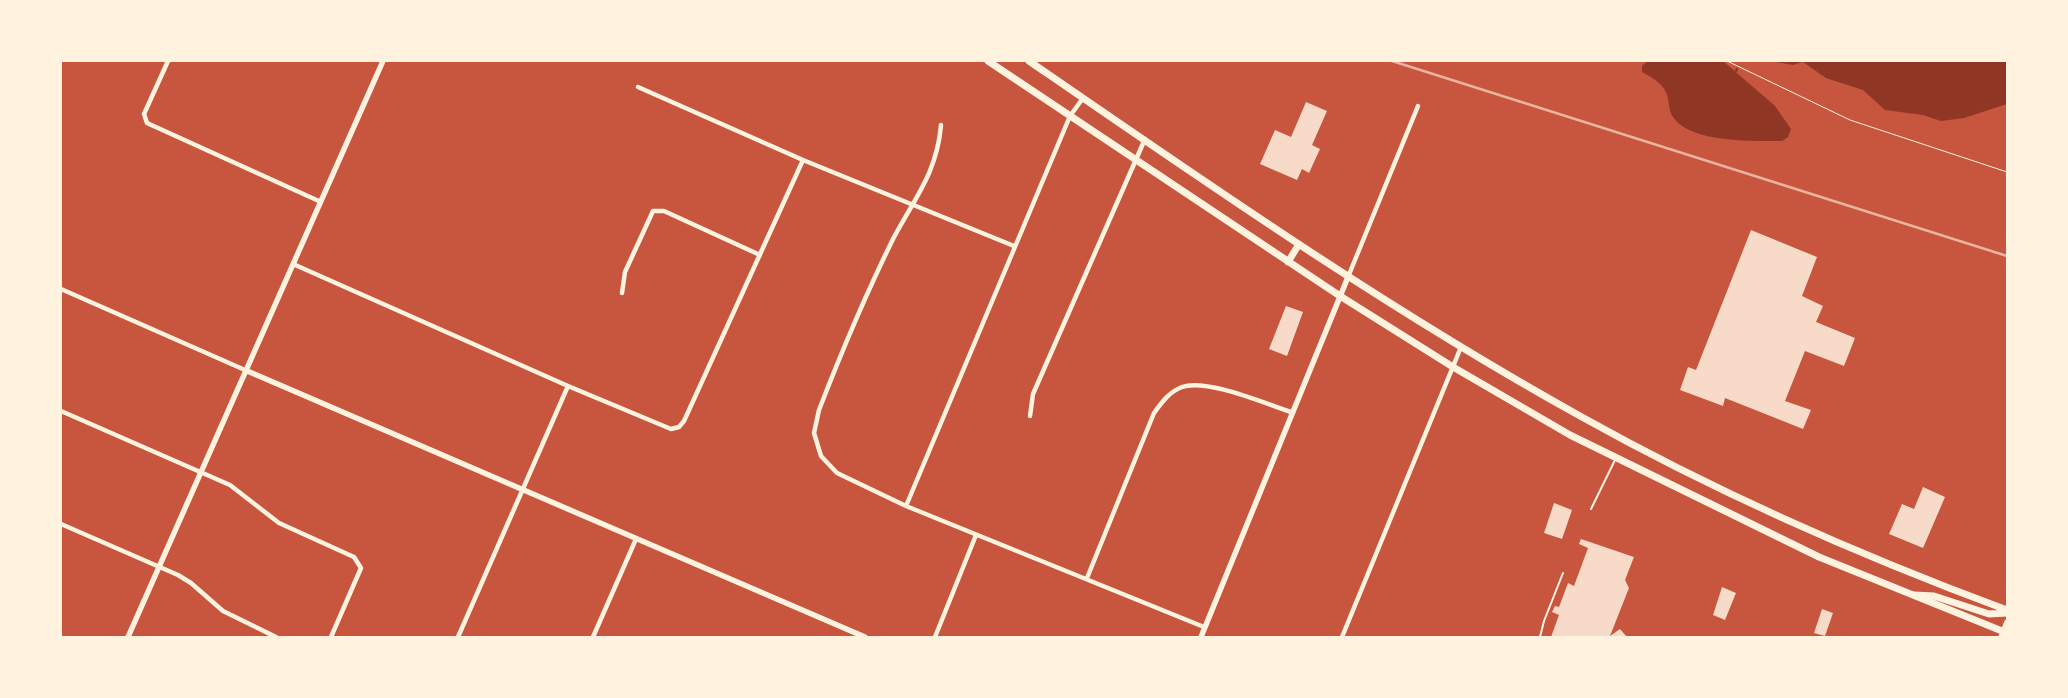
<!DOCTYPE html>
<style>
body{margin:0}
#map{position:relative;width:2068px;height:698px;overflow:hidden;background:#c8553d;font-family:Rubik,sans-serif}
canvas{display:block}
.frame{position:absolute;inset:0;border:62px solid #fff3e0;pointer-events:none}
</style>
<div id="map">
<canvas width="2068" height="698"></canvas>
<div class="frame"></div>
</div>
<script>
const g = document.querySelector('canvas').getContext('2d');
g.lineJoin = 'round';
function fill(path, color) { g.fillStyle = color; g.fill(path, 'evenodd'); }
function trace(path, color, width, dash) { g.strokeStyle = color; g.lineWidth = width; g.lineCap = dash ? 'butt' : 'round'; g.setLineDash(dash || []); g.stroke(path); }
fill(new Path2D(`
 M1647,61H1723L1775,106L1791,129L1788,137L1782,141C1753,141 1690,143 1673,117C1669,111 1669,104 1668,98C1665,84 1654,79 1642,72V66Z
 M1770,61H2007V104L1964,118L1941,121L1923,115L1885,110L1863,90L1826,78L1803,62L1793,65Z`), '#8f3625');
trace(new Path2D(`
 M1736,71L1737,69`), '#8f3625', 2.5);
fill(new Path2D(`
 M1306,102L1327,111L1312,145L1320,149L1309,173L1302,169L1297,180L1260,164L1275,130L1291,137Z
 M1751,230L1817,257L1802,296L1823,306L1816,322L1855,338L1844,366L1805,351L1785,401L1811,410L1803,429L1725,398L1723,406L1680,390L1688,367L1696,370Z
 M1286,306L1303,312L1287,356L1269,349Z
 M1923,487L1945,497L1923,548L1889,534L1902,504L1914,509Z
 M1554,503L1572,510L1562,539L1544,533Z
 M1581,539L1634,557L1625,580L1629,588L1610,636L1620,629L1627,637H1551L1559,615L1552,612L1555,606L1559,607L1568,583L1574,586L1588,548L1579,544Z
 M1722,587L1736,593L1725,620L1713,615Z
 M1822,609L1833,613L1825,636L1814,633Z`), '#f7dbc8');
trace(new Path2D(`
 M1727,61L1850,120L2007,172`), '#fff3e0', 1);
trace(new Path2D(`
 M1591,509L1615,460
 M1540,637L1544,621L1563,573`), '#fff3e0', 2);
trace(new Path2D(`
 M168,61L144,114L147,123L321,202
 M638,87L803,160L1014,246
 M941,125C937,173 914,199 893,239C866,294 841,353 819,410L814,433L821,456L837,473L906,506L1204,627
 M293,264L568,386L671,429L679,427L684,421L803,160
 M1348,277L1418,106
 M61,289L245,370
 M622,293L625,272L653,211H664L760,255
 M61,411L230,485L279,523L354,557L361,568L331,637
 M1030,416L1033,394L1145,139
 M906,506L1070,116L1083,98
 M61,524L178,575L191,583L223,611L276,637
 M1087,578L1154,413C1162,402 1169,392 1182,387C1206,378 1266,404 1291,412
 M458,637L568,386
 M593,637L636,539
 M935,637L976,535
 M1342,637L1461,347`), '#fff3e0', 4.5);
trace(new Path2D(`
 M245,370L865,637
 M128,637L383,61
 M1201,637L1348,277
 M2001,637L2007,622`), '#fff3e0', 5.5);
trace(new Path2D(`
 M988,61L1340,296L1453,367L1570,435L1819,557L2007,633
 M1029,61C1209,185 1389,310 1580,416C1716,492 1861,556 2007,610
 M1288,262L1299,244
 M1914,595L1934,596L1989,614L2007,613`), '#fff3e0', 7);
trace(new Path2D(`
 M1392,61L2007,256`), '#e9b49f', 2.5);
</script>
